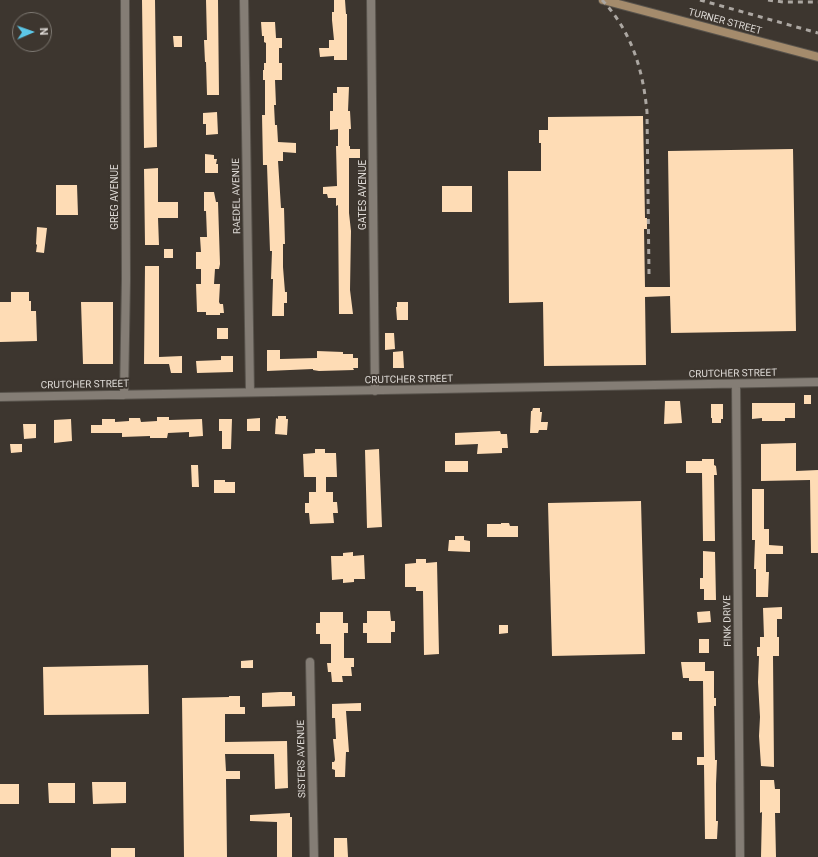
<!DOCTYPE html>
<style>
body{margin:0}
#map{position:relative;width:818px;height:857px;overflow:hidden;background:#3d362f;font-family:Roboto,sans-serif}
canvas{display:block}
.north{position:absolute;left:12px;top:12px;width:40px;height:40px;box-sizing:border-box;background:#3d362f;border:1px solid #7d7872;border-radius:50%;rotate:88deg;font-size:11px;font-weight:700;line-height:16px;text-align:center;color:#dedad6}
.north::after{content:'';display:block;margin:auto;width:14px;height:18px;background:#5cc7e7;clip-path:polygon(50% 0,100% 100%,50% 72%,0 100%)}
</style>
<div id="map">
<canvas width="818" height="857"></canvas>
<div class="north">N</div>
</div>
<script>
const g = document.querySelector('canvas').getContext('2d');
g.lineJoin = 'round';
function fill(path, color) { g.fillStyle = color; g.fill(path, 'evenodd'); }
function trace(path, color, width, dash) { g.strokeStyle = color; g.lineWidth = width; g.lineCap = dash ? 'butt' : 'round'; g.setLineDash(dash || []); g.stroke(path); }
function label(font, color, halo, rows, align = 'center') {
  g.font = font + ' Roboto,sans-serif'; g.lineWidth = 4; g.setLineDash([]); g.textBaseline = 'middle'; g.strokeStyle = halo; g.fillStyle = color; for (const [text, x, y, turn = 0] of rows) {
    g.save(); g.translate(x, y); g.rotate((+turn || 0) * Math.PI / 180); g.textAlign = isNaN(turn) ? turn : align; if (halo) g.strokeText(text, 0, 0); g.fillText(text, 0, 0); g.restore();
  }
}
fill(new Path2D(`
 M142,0H155L157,147L144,148Z
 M206,0H218L219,95H207L206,62H205L204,40H207Z
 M334,0H345L346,14H347V60H334V56L320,57L319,48H329V40H334L332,20V12H334Z
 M261,22H275L276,38H282V48H279V63H282V80H275L276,105H274L275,125H277L278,142L296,143V153L283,152V161H278L281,208H284L285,244H283V267L285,292H287V303H284V316H272L273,279H271L272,251H270L267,165H263L262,115H265V80H263V70H264V63H266V43L264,42V36H262Z
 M173,36H182V47H174Z
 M337,87H349L348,111H350L351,129H349V146H350V149H360V158H349V213L351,231L350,290L353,314H339L338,205L336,206V198H328L327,194H323V187L337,186L336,146H338V129L330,130V111H333V93H337Z
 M217,112L218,134L206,135V124H203V113Z
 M643,116L645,218H647V229H644L645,287H670L668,151L793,149L796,331L671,333L670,296L645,297L646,365L544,366L543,302L509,303L508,171H541V143H539V130H548V117Z
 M205,154L214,155V159H217L216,164H218V173H205Z
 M158,168V202H178V218H158L159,245H145L144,169Z
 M56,185H77L78,215H56Z
 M442,186H472V212H442Z
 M204,192H214L216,202H218L220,264L219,269H215L214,284H220L219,302L220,304H223L224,313H220V315H206V312H197L196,284H201V269H196V252H201L200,237H207L206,211H204Z
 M37,227L47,228L44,253L36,252L37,245L36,244Z
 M164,249H173V258H164Z
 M145,266H159V357L182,356V373H171L169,364H144Z
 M11,292H29V301H31V311H36L37,341L0,342V302H11Z
 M81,302H113V364H83Z
 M397,302H408V320H397L396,307H397Z
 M217,328H228V339H217Z
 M385,333H394L395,349L385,350Z
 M267,350H280V359L317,358V351L343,352V354H353V358H358V368H353L354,370L319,371L313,370V369L267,371Z
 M403,351L404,368H393V352Z
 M221,356H233V372L197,373L196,361L221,360Z
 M804,395H811V404H804Z
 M665,401H680L682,423L664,424Z
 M752,403H795V418H785V421H762V418L752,419Z
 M711,404H723V419H721V423H712V418H711Z
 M533,408H540V412H542L541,422H548L547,430H539L538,433H530L531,411H532Z
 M278,416H286V419H288L287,435L275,434L276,418L278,419Z
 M157,417H169V420L202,419L203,436L189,437V432L168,433L167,438H150V436L122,437V433H91V425H102V419H115V422L129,421V418H140L141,422L157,421Z
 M260,418V431H247V419Z
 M71,419L72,441L54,443V420Z
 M219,419H232L231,449H222V431H219Z
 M23,424H36V438L24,439Z
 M500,431L501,434H507L508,448H502V453L477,454L478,444L455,445V433Z
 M796,443V471L818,470V553H811L810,480L761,481V444Z
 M10,444H22V452L11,453Z
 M315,449H325V453H336L337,477H326V492H333V502H337L338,513H333L334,523L310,524L309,513H305V503H309V492H316V477H304L303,454L315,453Z
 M379,449L382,527L367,528L365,450Z
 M702,459H714V465L716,466L717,475H714L715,541H703L702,473H686V461H702Z
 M445,461H468V472H445Z
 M191,465H198L199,487H192Z
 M214,480H225V482H235V493H214Z
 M752,489H764V529H769V545L783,546V554H766V572H769L768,597H756V569H754L755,540H752Z
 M641,501L645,654L552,656L548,503Z
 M501,523H509L510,526H518V537H487V524H501Z
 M455,536H464V540L470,541V552L448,551L449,540H455Z
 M703,551L715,552L716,600H704V589H700V578H703Z
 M353,552V556L364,555L365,579H354V582L343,583V579L332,580L331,556H343V553Z
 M416,559H426V563L437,562L439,654L424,655L423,591H416V587H405V564L416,563Z
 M782,607V619H777V637H779V656H773L774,767L761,766L759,736L760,717L758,682L759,656H757V647H760V637H764L763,608Z
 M367,611H390L391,621H395V632H391V643H367V633H363V623H367Z
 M710,611L711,622L698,623L697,612Z
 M320,612H343V623H348V633H344V658H354V667H351L352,676H342L343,682H332L331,672H328L327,663H331V644H320V634H316V623H320Z
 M499,625H508V633L499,634Z
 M699,639H709V653H699Z
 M253,660V668H241V661Z
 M681,662H705V671H714V698H716V706H714L715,760H717L716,784V821H718L717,839H705L704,765H697V757H704L703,681H689V678H683Z
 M148,665L149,714L44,715L43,667Z
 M280,692H292V696H295V706L262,707V693Z
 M229,696H240V707H245V714H225V742L287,741L288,788L275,789L274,754H225L226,771H240V779H226L227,857H184L182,698L229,697Z
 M361,703V711H346L349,752H346L345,777H335V770L332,769V762H334L335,760L333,739H336L335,718H332V704Z
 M672,732H682V740H672Z
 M760,780H774L775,789H780V813H775L776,857H761L762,812L760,813Z
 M92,782H126V803L93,804Z
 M48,783H75V803H49Z
 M0,784H19V804H0Z
 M290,813V817H292V857H277V822L250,821V815Z
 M334,838H347L348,857H334Z
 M111,848H135V857H111Z`), '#fedcb5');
const street = new Path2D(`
 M244,0L250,392
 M371,0L375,391
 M736,384L740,857
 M124,395L126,279L125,0
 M0,397L818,382
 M310,662L314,857`);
const secondary = new Path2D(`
 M603,0L818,57`);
trace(street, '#58534c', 10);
trace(secondary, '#58534c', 10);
trace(street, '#847d75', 8);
trace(secondary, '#a48b6c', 8);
trace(new Path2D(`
 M602,0C632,32 643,70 647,112L649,274
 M700,0L818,33
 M768,0L783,2H818`), '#aca7a2', 3, [5, 5]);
label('10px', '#dedad6', '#3d362f', [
 ["TURNER STREET",725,22,15],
 ["GATES AVENUE",363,195,-90],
 ["RAEDEL AVENUE",237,196,-91],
 ["GREG AVENUE",115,197,-90],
 ["CRUTCHER STREET",733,374,-1],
 ["CRUTCHER STREET",409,380,-1],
 ["CRUTCHER STREET",85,385,-1],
 ["FINK DRIVE",728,621,-91],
 ["SISTERS AVENUE",302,759,-91]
]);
</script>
